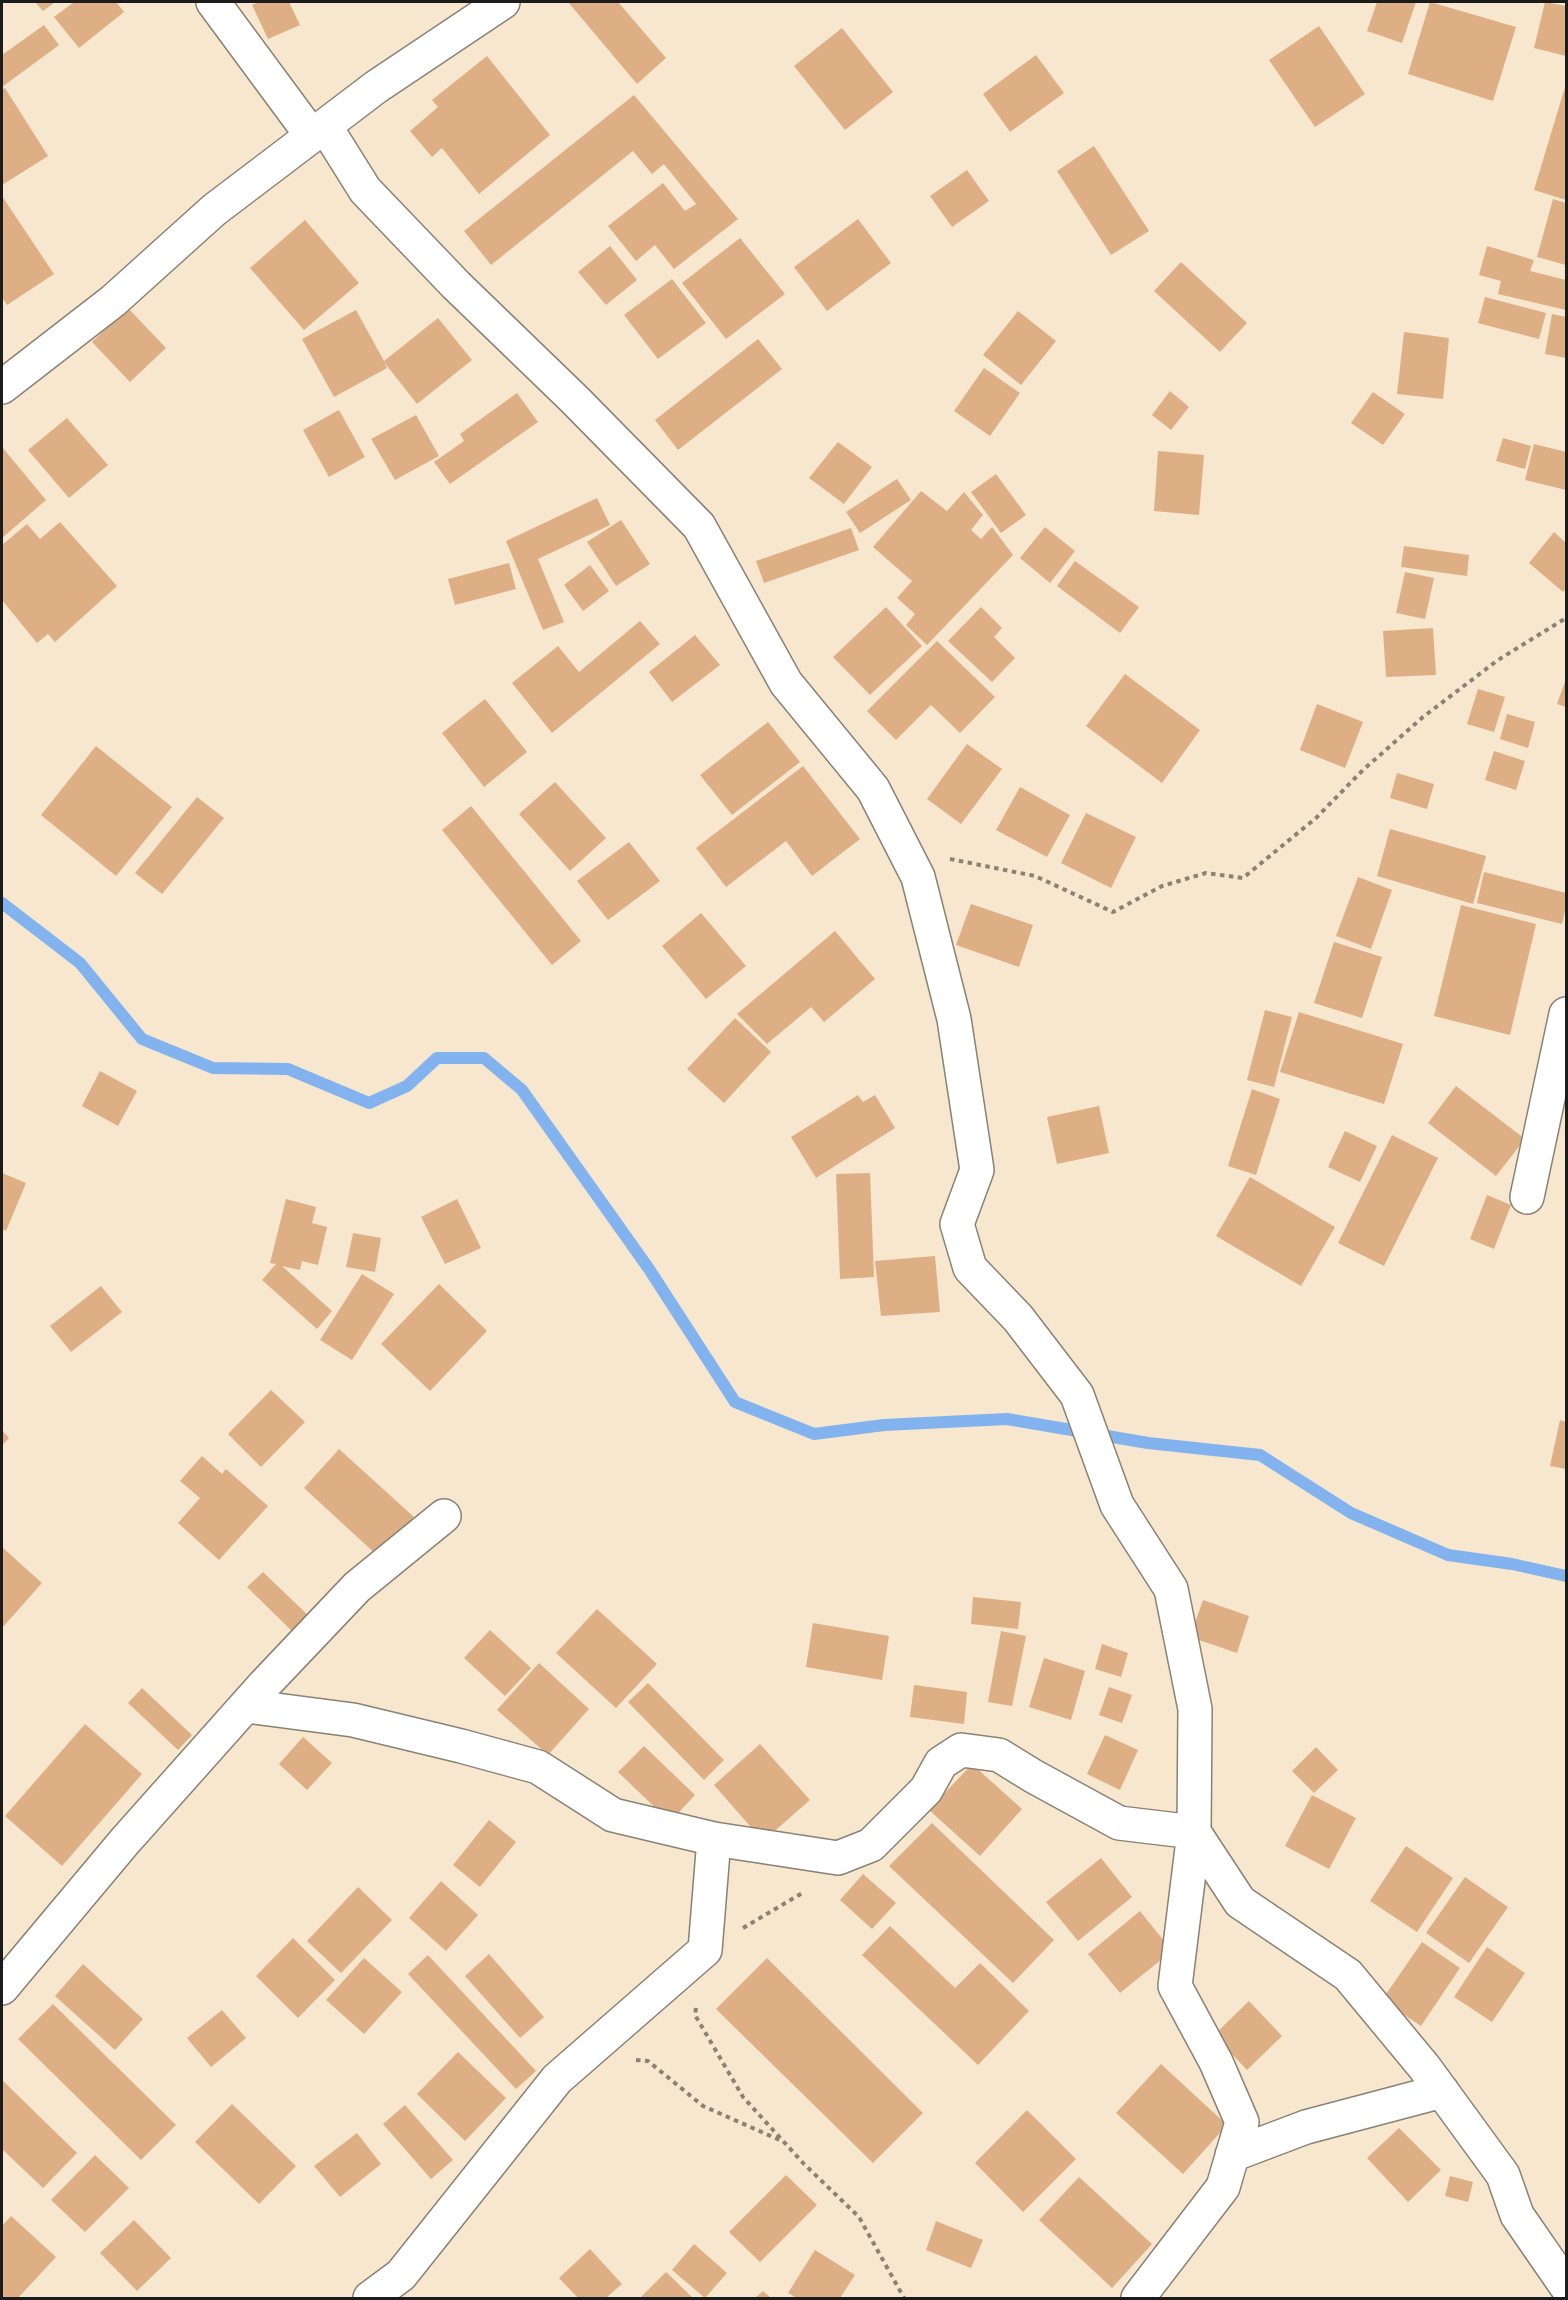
<!DOCTYPE html>
<style>
body{margin:0}
#map{position:relative;width:1568px;height:2300px;overflow:hidden;background:#f6e7ce;font-family:Pangolin,sans-serif}
canvas{display:block}
.frame{position:absolute;inset:0;border:3px solid #1c1c1c;pointer-events:none}
</style>
<div id="map">
<canvas width="1568" height="2300"></canvas>
<div class="frame"></div>
</div>
<script>
const g = document.querySelector('canvas').getContext('2d');
g.lineJoin = 'round';
function trace(path, color, width, dash) { g.strokeStyle = color; g.lineWidth = width; g.lineCap = dash ? 'butt' : 'round'; g.setLineDash(dash || []); g.stroke(path); }
function fill(path, color) { g.fillStyle = color; g.fill(path, 'evenodd'); }
trace(new Path2D(`
 M2,903L80,963L142,1039L213,1068L288,1069L369,1103L407,1086L437,1058H484L522,1090L649,1269L735,1402L814,1434L884,1425L1007,1419L1148,1443L1260,1455L1351,1513L1448,1555L1512,1564L1566,1576`), '#82b3ee', 12);
fill(new Path2D(`
 M35,2H55L43,11Z
 M74,2H116L124,12L79,48L54,17Z
 M259,2H289L300,25L268,39L252,5Z
 M568,2H618L666,58L637,84Z
 M1377,2H1416L1402,43L1367,31Z
 M1430,2L1516,27L1493,101L1408,74Z
 M1545,2L1566,6V56L1534,48Z
 M44,25L59,45L2,87V55Z
 M1319,26L1365,94L1315,127L1269,60Z
 M842,28L893,92L845,130L794,66Z
 M1036,55L1064,93L1010,132L983,94Z
 M487,56L550,135L479,194L442,148L432,157L410,131L438,107L432,100Z
 M1565,87H1566V200L1534,190Z
 M5,88L48,156L2,185V90Z
 M634,95L738,219L674,269L655,245L636,261L608,226L663,183L685,211L696,204L664,164L652,174L633,151L491,265L464,231Z
 M1094,146L1149,231L1111,255L1057,171Z
 M967,170L989,201L952,227L930,196Z
 M2,196L54,274L7,305L2,297Z
 M1553,199L1566,203V265L1537,257Z
 M858,219L891,263L827,311L794,267Z
 M305,220L359,283L304,330L250,268Z
 M740,238L785,294L726,339L682,283Z
 M610,246L637,280L606,305L578,272Z
 M1487,246L1534,260L1530,271L1566,280V310L1498,294L1501,281L1479,275Z
 M1181,262L1247,323L1220,352L1154,291Z
 M672,279L706,323L658,359L624,315Z
 M1485,297L1546,313L1539,339L1478,323Z
 M128,308L166,348L130,382L92,342Z
 M356,310L384,361L438,318L472,360L417,404L384,362L387,368L334,397L302,339Z
 M1018,311L1056,341L1021,385L983,355Z
 M1552,314L1566,317V358L1545,354Z
 M1404,332L1449,338L1443,399L1397,394Z
 M758,339L782,369L678,450L655,420Z
 M984,368L1020,393L990,436L954,411Z
 M1170,391L1189,407L1171,430L1152,415Z
 M1373,392L1405,414L1383,445L1351,423Z
 M517,393L538,422L450,484L434,462L464,441L460,434Z
 M339,410L365,457L329,477L303,430Z
 M416,415L439,456L395,480L371,439Z
 M67,418L108,465L69,498L28,450Z
 M1503,438L1531,446L1525,469L1496,461Z
 M838,442L872,467L844,504L809,478Z
 M1534,444L1566,452V490L1525,480Z
 M2,447L46,500L2,538Z
 M1158,451L1204,455L1199,515L1154,511Z
 M996,474L1026,515L1001,533L971,492Z
 M897,479L911,500L860,533L846,512Z
 M921,491L947,511L964,492L983,515L971,530L981,539L992,527L1013,555L927,645L906,625L915,614L897,598L912,581L873,547Z
 M597,498L610,525L538,559L564,622L543,630L506,541Z
 M621,520L650,564L616,586L587,542Z
 M60,522L117,586L55,642L48,634L37,643L2,600V545L27,524L40,539Z
 M1045,527L1075,551L1050,583L1020,558Z
 M851,528L859,550L764,583L756,561Z
 M1554,532L1566,543V588L1563,592L1529,563Z
 M1404,546L1469,555L1467,576L1401,567Z
 M1075,561L1139,607L1120,633L1057,586Z
 M509,563L516,589L455,605L448,579Z
 M590,565L609,591L583,611L564,585Z
 M1405,572L1434,578L1425,619L1396,613Z
 M886,607L922,646L870,695L833,657Z
 M981,607L1002,628L994,637L1015,658L992,682L948,641Z
 M640,621L660,644L552,733L512,683L558,646L579,672Z
 M1433,628L1436,675L1386,677L1383,631Z
 M695,635L720,665L672,702L649,672Z
 M937,641L995,697L960,733L931,705L896,740L867,711Z
 M1125,674L1200,730L1162,783L1086,726Z
 M1566,679V707L1557,704Z
 M1478,689L1505,697L1494,732L1467,724Z
 M485,699L527,752L484,787L442,733Z
 M1317,704L1363,722L1345,768L1300,750Z
 M1507,714L1535,722L1528,748L1500,739Z
 M768,722L800,762L732,815L700,775Z
 M967,744L1002,769L961,824L927,799Z
 M96,746L172,807L116,876L41,815Z
 M1494,751L1525,761L1516,790L1485,780Z
 M803,766L860,839L812,876L786,841L726,887L696,848Z
 M1397,773L1434,784L1427,809L1390,798Z
 M555,782L606,838L570,871L519,814Z
 M1020,787L1070,815L1047,857L996,830Z
 M197,797L224,818L162,894L135,873Z
 M471,806L581,941L552,965L442,830Z
 M1086,813L1136,837L1111,888L1061,863Z
 M1390,829L1486,856L1473,904L1377,876Z
 M629,842L660,881L608,920L577,881Z
 M1484,872L1566,893V906L1562,924L1477,903Z
 M1358,877L1392,890L1371,949L1336,936Z
 M971,904L1033,925L1019,967L956,945Z
 M1461,905L1536,924L1510,1035L1434,1016Z
 M701,913L746,966L706,999L662,946Z
 M835,931L875,979L824,1022L811,1007L767,1044L737,1014Z
 M1334,942L1382,957L1362,1018L1314,1003Z
 M1265,1010L1292,1017L1274,1087L1247,1080Z
 M1299,1012L1403,1044L1384,1104L1280,1072Z
 M735,1018L771,1052L724,1103L687,1069Z
 M100,1071L137,1091L118,1126L82,1106Z
 M1456,1086L1525,1139L1496,1176L1428,1123Z
 M1252,1089L1280,1099L1256,1175L1228,1166Z
 M858,1095L863,1102L875,1095L895,1128L816,1178L791,1137Z
 M1099,1106L1109,1153L1057,1164L1047,1117Z
 M1345,1131L1377,1146L1360,1182L1328,1167Z
 M1392,1135L1438,1158L1384,1266L1338,1243Z
 M2,1173L26,1183L6,1231L2,1229Z
 M870,1173L874,1277L840,1279L836,1174Z
 M1250,1177L1335,1227L1301,1286L1216,1236Z
 M1487,1195L1511,1205L1494,1249L1470,1239Z
 M286,1199L316,1207L312,1223L327,1227L318,1265L302,1261L300,1270L282,1266L332,1311L317,1329L262,1280L276,1264L270,1263Z
 M457,1199L481,1248L445,1264L421,1217Z
 M353,1233L381,1238L375,1272L346,1267Z
 M935,1256L940,1312L881,1316L875,1261Z
 M362,1274L394,1294L352,1360L320,1340Z
 M439,1284L487,1331L430,1391L381,1344Z
 M101,1286L122,1312L71,1352L50,1326Z
 M271,1390L305,1422L261,1467L228,1434Z
 M1560,1420L1566,1422V1469L1550,1466Z
 M2,1430L9,1438L2,1445Z
 M339,1449L415,1518L380,1558L304,1488Z
 M202,1456L222,1474L226,1469L268,1506L219,1560L178,1523L200,1498L180,1481Z
 M3,1548L42,1583L2,1628V1550Z
 M263,1572L313,1620L297,1636L247,1587Z
 M973,1597L1021,1602L1018,1629L971,1624Z
 M1203,1600L1249,1616L1237,1653L1190,1637Z
 M597,1609L657,1664L616,1708L556,1653Z
 M813,1623L889,1636L882,1680L806,1667Z
 M490,1630L531,1668L505,1696L464,1658Z
 M1001,1631L1026,1636L1012,1706L988,1702Z
 M1102,1644L1128,1653L1121,1677L1095,1669Z
 M1044,1658L1085,1671L1071,1720L1029,1707Z
 M539,1663L589,1709L548,1755L497,1710Z
 M648,1683L724,1760L704,1780L628,1702Z
 M914,1685L967,1692L964,1724L910,1717Z
 M1109,1687L1132,1695L1122,1723L1099,1715Z
 M142,1688L192,1735L178,1750L128,1703Z
 M85,1724L142,1774L62,1866L5,1816Z
 M1105,1735L1138,1750L1120,1790L1087,1774Z
 M303,1737L332,1763L307,1790L279,1764Z
 M760,1744L810,1800L763,1841L714,1785Z
 M644,1746L695,1795L670,1822L618,1772Z
 M1316,1747L1338,1770L1314,1793L1292,1771Z
 M972,1764L1022,1809L980,1856L929,1810Z
 M1312,1795L1356,1818L1329,1869L1285,1846Z
 M489,1820L516,1842L480,1887L453,1865Z
 M932,1823L1054,1940L1013,1983L889,1866Z
 M1406,1846L1453,1878L1417,1932L1370,1901Z
 M1101,1858L1132,1897L1078,1941L1046,1902Z
 M863,1874L896,1903L872,1929L840,1900Z
 M1465,1877L1508,1907L1469,1963L1426,1933Z
 M441,1881L478,1915L446,1951L409,1918Z
 M358,1887L392,1920L341,1973L307,1941Z
 M1140,1911L1172,1951L1120,1993L1088,1954Z
 M890,1926L955,1988L980,1963L1029,2011L978,2065L862,1955Z
 M293,1938L335,1980L298,2018L256,1976Z
 M1422,1942L1460,1968L1421,2026L1382,2000Z
 M1487,1947L1525,1973L1492,2022L1454,1997Z
 M489,1954L544,2017L520,2038L465,1976Z
 M428,1955L536,2071L516,2089L408,1974Z
 M364,1958L402,1992L364,2034L326,2000Z
 M767,1958L923,2113L873,2163L716,2009Z
 M83,1964L143,2019L115,2050L55,1996Z
 M1249,2001L1282,2036L1247,2070L1214,2035Z
 M53,2004L176,2125L141,2160L18,2039Z
 M222,2010L246,2038L211,2067L187,2038Z
 M458,2052L506,2098L465,2141L417,2094Z
 M1161,2064L1227,2125L1183,2174L1116,2113Z
 M2,2080L77,2153L43,2188L2,2149Z
 M232,2104L296,2166L259,2204L195,2142Z
 M405,2105L453,2160L431,2179L383,2124Z
 M1027,2110L1076,2159L1023,2212L975,2163Z
 M1399,2128L1441,2170L1408,2202L1367,2158Z
 M357,2133L381,2164L340,2197L314,2166Z
 M95,2155L129,2188L85,2232L51,2200Z
 M786,2175L817,2205L760,2262L729,2232Z
 M1450,2176L1473,2182L1468,2202L1445,2196Z
 M1079,2177L1152,2244L1112,2288L1039,2220Z
 M11,2216L56,2257L18,2298H2V2226Z
 M134,2220L171,2258L137,2291L100,2253Z
 M936,2221L983,2240L971,2268L926,2250Z
 M694,2244L727,2273L705,2298L672,2270Z
 M590,2249L622,2284L606,2298H578L559,2278Z
 M815,2250L855,2275L840,2298H797L788,2293Z
 M666,2272L693,2298H640Z
 M763,2291L771,2298H755Z`), '#deaf85');
const street = new Path2D(`
 M213,2L312,136
 M325,126L365,190L456,285L575,400L699,526L786,683L873,789L918,877L954,1019L977,1170L957,1224L970,1268L1018,1318L1077,1395L1117,1505L1171,1589L1195,1709L1194,1832L1240,1902L1348,1975L1425,2068L1503,2175L1517,2215L1566,2286
 M2,387L113,301L214,210L376,87L503,2
 M1527,1197L1566,1014
 M246,1706L353,1720L461,1746L538,1767L613,1815L714,1839L838,1858L871,1845L926,1790L941,1763L961,1750L999,1755L1033,1776L1119,1823L1194,1832L1175,1986L1216,2062L1242,2122L1223,2187L1138,2298
 M2,1988L125,1841L264,1685L357,1587L444,1516
 M1232,2155L1306,2127L1442,2091
 M370,2298L401,2275L557,2079L705,1950L714,1839`);
trace(street, '#898275', 36);
trace(new Path2D(`
 M950,859L1035,876L1113,912L1162,886L1206,873L1243,878L1316,818L1363,770L1423,717L1498,660L1566,618
 M743,1928L804,1892
 M696,2008L695,2015L743,2097L804,2164L859,2217L904,2298
 M636,2060L648,2061L703,2106L782,2141`), '#898275', 4, [4.5, 4.5]);
trace(street, '#fff', 33);
</script>
